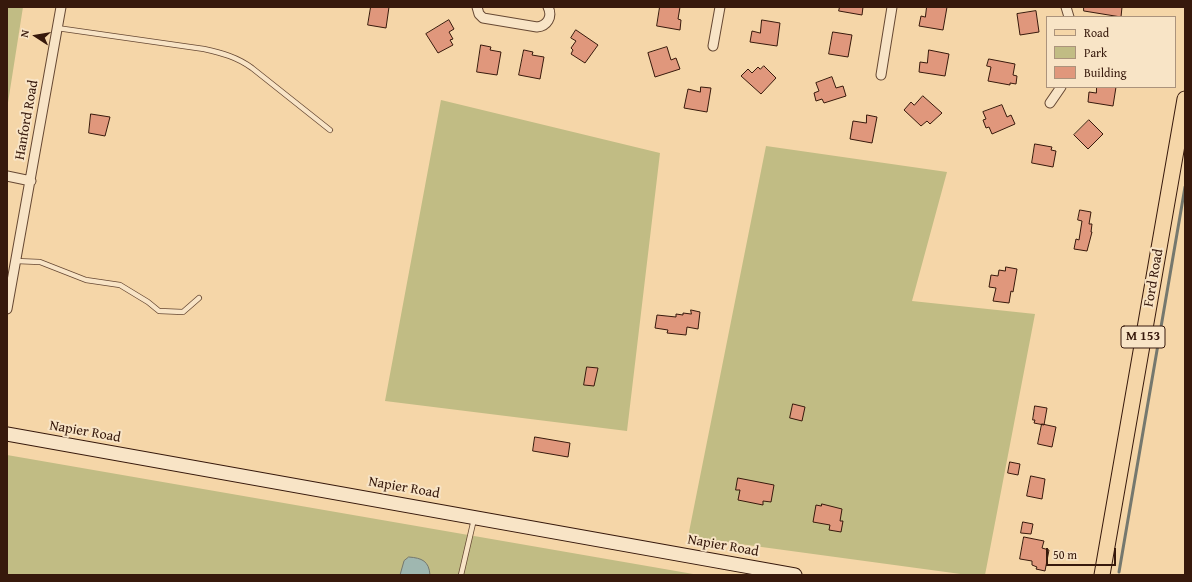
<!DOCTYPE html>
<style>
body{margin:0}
#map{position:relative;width:1192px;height:582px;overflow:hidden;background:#f5d6a8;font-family:"Gentium Book Plus",serif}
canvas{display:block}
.frame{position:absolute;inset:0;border:8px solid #37190c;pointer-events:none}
.legend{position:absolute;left:1046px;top:16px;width:130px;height:72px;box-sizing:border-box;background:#f8e4c6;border:1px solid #ab937c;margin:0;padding:5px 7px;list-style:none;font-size:12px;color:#37190c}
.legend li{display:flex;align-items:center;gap:8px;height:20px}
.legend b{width:20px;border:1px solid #ab937c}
.north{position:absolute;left:16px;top:16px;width:40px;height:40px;-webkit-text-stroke:3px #f8e4c6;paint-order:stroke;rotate:282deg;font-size:11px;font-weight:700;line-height:16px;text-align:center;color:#37190c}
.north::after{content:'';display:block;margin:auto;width:14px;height:18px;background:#37190c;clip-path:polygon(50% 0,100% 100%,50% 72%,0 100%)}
.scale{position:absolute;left:1046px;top:548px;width:70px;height:18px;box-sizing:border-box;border:2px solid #37190c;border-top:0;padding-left:5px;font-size:12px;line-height:14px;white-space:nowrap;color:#37190c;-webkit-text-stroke:3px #f8e4c6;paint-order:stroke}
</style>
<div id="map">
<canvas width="1192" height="582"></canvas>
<div class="frame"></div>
<ul class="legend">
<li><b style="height:5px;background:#f5d6a8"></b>Road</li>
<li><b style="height:11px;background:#c1bc84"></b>Park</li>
<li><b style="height:11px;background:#e0977c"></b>Building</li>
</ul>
<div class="north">N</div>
<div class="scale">50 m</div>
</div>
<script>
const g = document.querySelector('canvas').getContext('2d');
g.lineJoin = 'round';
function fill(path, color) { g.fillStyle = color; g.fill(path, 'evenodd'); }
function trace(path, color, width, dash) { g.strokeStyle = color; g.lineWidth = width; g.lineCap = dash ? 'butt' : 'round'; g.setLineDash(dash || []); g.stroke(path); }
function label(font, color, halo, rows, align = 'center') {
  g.font = font + ' "Gentium Book Plus",serif'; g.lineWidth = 4; g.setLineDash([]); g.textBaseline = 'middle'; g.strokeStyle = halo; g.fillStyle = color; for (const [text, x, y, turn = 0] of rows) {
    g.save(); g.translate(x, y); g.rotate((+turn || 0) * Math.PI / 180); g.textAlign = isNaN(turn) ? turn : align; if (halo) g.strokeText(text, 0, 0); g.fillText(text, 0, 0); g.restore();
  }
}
fill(new Path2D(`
 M7,7H23L7,109Z
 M441,100L660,153L627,431L385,401Z
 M766,146L947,172L912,301L1035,314L985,575H968L688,537Z
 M7,455L699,575H7Z`), '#c1bc84');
const water = new Path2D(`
 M409,557C422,558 429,561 430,575H400L404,561Z`);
fill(water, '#9fb7b0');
trace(water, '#75786e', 1);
trace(new Path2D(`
 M1119,572L1185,187`), '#75786e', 3);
const building = new Path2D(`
 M371,7H389L386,28L368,25Z
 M660,7H680L678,19L681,20L680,30L657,26Z
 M840,7H863L862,15L839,11Z
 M927,7H947L943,30L919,26L921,16L925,17Z
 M1084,7H1122L1121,17L1084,11Z
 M1036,11L1039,32L1020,35L1017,14Z
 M449,20L454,29L449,32L453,39L450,40L453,45L438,53L426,34Z
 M762,20L780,23L777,46L750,42L752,31L760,33Z
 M576,30L598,45L585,63L571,54L573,50L571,48L576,41L571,38Z
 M833,32L852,35L848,57L829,54Z
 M481,45L491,47L490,50L501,52L497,75L477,72Z
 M667,47L671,60L676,58L680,69L655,77L648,53Z
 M524,50L533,52L532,55L544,57L540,79L519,75Z
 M929,50L949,54L945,76L919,72L920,62L927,63Z
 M989,59L1015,64L1013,75L1017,76L1016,84L1010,83V85L988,81L991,67L987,66Z
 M764,66L776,78L761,94L741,76L748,69L752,73L758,67L760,69Z
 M832,77L836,88L843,86L846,96L824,103L822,99L816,101L814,93L819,91L816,83Z
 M701,87L711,88L707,112L684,108L688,89L700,92Z
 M1097,87H1116L1113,106L1088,102L1089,92L1096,93Z
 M923,96L942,113L930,124L927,121L921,126L904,110L911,102L914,105Z
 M1002,105L1007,117L1011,115L1015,124L992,134L989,127L986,128L983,120L986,119L983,112Z
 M91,114L110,117L105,136L89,133Z
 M867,115L877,117L872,143L850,139L853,121L866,123Z
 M1089,120L1103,134L1088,149L1074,135Z
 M1035,144L1052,147L1051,150L1056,151L1053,167L1032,163Z
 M1080,210L1091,212L1089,224H1092L1091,232H1092L1087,251L1074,249L1076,239L1079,240L1082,221L1078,220Z
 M1006,267L1017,269L1013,292L1011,291L1009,303L993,301L996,288L989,287L991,275L998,276L999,270L1005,271Z
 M691,310L700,312L698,329L687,327L686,335L667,333L668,330L655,328L657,315L676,317V314L683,315V313L691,314Z
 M587,367L598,368L594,386L584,385Z
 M793,404L805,407L802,421L790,418Z
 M1035,406L1047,408L1044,425L1034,423L1035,420H1033Z
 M1042,424L1056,427L1052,447L1038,444Z
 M535,437L570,443L568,457L533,451Z
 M1010,462L1020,464L1018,475L1008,473Z
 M1031,476L1045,479L1042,499L1027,496Z
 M738,478L774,485L771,502L763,501V505L738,500L740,490H736Z
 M822,504L842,509L840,521H843L841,532L829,530L830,525L813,522L816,505L821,506Z
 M1023,522L1033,524L1031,534L1021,533Z
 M1024,537L1044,541L1042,548L1049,550L1045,571L1036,569L1037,567L1032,565V561L1020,559Z`);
fill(building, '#e0977c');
trace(building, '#37190c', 1);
const lane = new Path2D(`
 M57,28L204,49C222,53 237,57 252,68L330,130
 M16,261L40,262L86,280L120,285L148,302L159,311L183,312L199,298
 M461,575L474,519`);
const street = new Path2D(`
 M477,7L479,14L483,18L537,27C547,26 553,17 548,7
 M1066,7L1069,17
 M713,46L720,7
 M881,75L892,7
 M1050,103L1061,87
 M7,176L31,181
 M7,309L61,7`);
const secondary = new Path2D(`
 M7,434L795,575`);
const primary = new Path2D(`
 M1102,575L1185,99`);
trace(lane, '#664833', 6);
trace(street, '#664833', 11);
trace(secondary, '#37190c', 15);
trace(primary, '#37190c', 17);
trace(lane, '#f8e4c6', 4.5);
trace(street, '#f8e4c6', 9);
trace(secondary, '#f8e4c6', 13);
trace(primary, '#f5d6a8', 15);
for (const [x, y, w] of [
 [1143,337,44]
]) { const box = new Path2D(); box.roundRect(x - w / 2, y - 11, w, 22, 3); g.fillStyle = '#f8e4c6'; g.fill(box); trace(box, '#37190c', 1); }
label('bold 13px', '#37190c', null, [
 ["M 153",1143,337]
]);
label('14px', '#37190c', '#f8e4c6', [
 ["Hanford Road",27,120,-80],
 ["Ford Road",1154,278,-80],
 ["Napier Road",85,432,10],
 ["Napier Road",404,488,10],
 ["Napier Road",723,546,10]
]);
</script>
